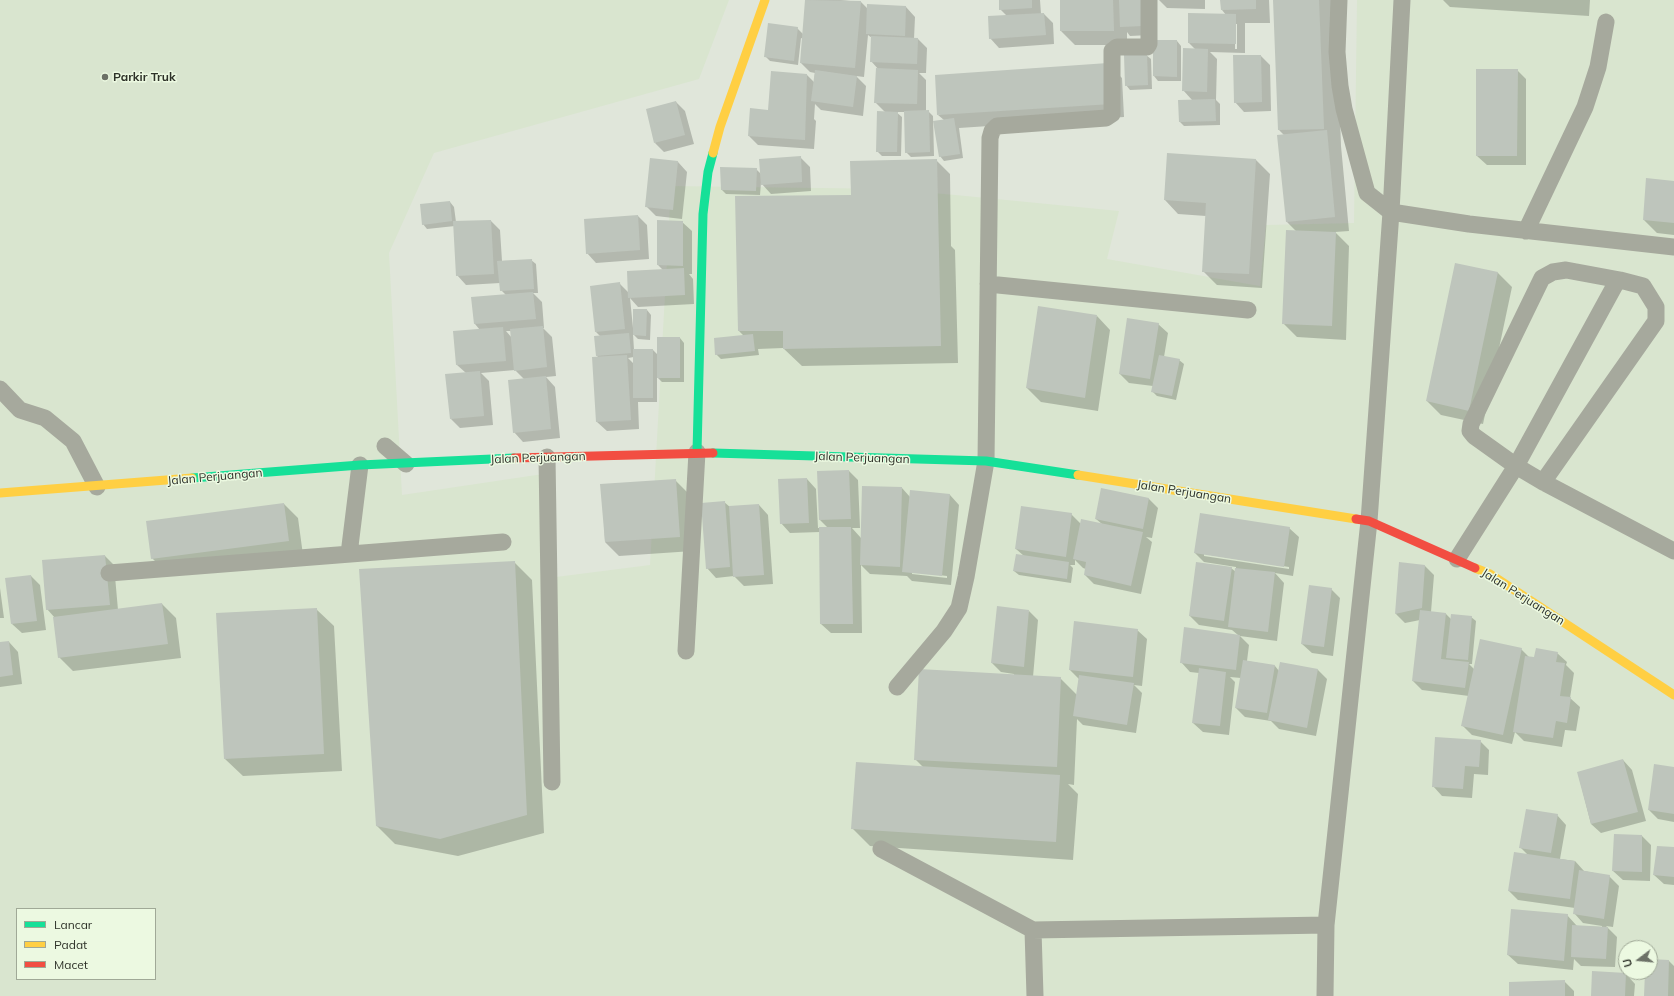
<!DOCTYPE html>
<style>
body{margin:0}
#map{position:relative;width:1674px;height:996px;overflow:hidden;background:#e0e6da;font-family:Mulish,sans-serif}
canvas{display:block}
.legend{position:absolute;left:16px;top:908px;width:140px;height:72px;box-sizing:border-box;background:#ecf9e1;border:1px solid #a0a997;margin:0;padding:5px 7px;list-style:none;font-size:12px;color:#2e3229}
.legend li{display:flex;align-items:center;gap:8px;height:20px}
.legend b{width:20px;border:1px solid #a0a997}
.north{position:absolute;left:1618px;top:940px;width:40px;height:40px;box-sizing:border-box;background:#ecf9e1;border:1px solid #a0a997;border-radius:50%;rotate:254deg;font-size:11px;font-weight:700;line-height:16px;text-align:center;color:#2e3229}
.north::after{content:'';display:block;margin:auto;width:14px;height:18px;background:#6c7167;clip-path:polygon(50% 0,100% 100%,50% 72%,0 100%)}
</style>
<div id="map">
<canvas width="1674" height="996"></canvas>
<ul class="legend">
<li><b style="height:5px;background:#16e098"></b>Lancar</li>
<li><b style="height:5px;background:#ffcf43"></b>Padat</li>
<li><b style="height:5px;background:#f24e42"></b>Macet</li>
</ul>
<div class="north">U</div>
</div>
<script>
const g = document.querySelector('canvas').getContext('2d');
g.lineJoin = 'round';
function fill(path, color) { g.fillStyle = color; g.fill(path, 'evenodd'); }
function trace(path, color, width, dash) { g.strokeStyle = color; g.lineWidth = width; g.lineCap = dash ? 'butt' : 'round'; g.setLineDash(dash || []); g.stroke(path); }
function label(font, color, halo, rows, align = 'center') {
  g.font = font + ' Mulish,sans-serif'; g.lineWidth = 3; g.setLineDash([]); g.textBaseline = 'middle'; g.strokeStyle = halo; g.fillStyle = color; for (const [text, x, y, turn = 0] of rows) {
    g.save(); g.translate(x, y); g.rotate((+turn || 0) * Math.PI / 180); g.textAlign = isNaN(turn) ? turn : align; if (halo) g.strokeText(text, 0, 0); g.fillText(text, 0, 0); g.restore();
  }
}
fill(new Path2D(`
 M0,0H729L699,79L434,153L389,253L402,495L543,474L548,578L650,565L671,186L894,189L1119,211L1107,259L1260,286L1266,225L1354,223L1357,0H1674V996H0ZM17,909H155V979H17ZM1626,948H1650V972H1626Z`), '#d9e5cf');
fill(new Path2D(`
 M806,0H840L861,2L868,9L906,7L915,17L914,39H918L927,48L926,73H919L926,80V111H928L933,116L934,156L911,157L906,152L905,112H896L902,117L901,156H882L877,151L886,113L875,102L879,70L871,61L872,38L868,35L864,77L856,76L866,86L863,116L821,110L815,104L814,119L816,121L814,149L758,145L749,136L769,111L807,75L814,82L815,73L810,72L801,63L803,39L801,38L798,65L770,61L766,57L797,28L803,34Z
 M1000,0H1040L1041,14H1044L1053,23L1054,44L999,48L990,38L1007,16L1000,9Z
 M1061,0H1150V35L1130,36L1127,32V45H1075L1061,31Z
 M1159,0H1205V9L1167,8Z
 M1221,0H1269L1270,23H1245V53L1210,52L1217,59L1216,100L1220,104V125L1184,126L1180,122L1192,100L1183,90L1196,50L1189,43L1226,15L1222,10ZM1235,24H1237V49H1235Z
 M1274,0H1336L1341,146L1349,231L1335,232L1349,246L1346,340L1297,337L1283,323L1296,231L1287,222L1284,135L1279,130Z
 M1443,0H1590L1589,16L1450,7Z
 M1154,41H1177L1181,46V81H1158L1154,76Z
 M1146,55L1151,59L1152,89L1130,90L1126,85Z
 M1261,56L1270,65L1271,111L1244,112L1235,102Z
 M1108,64L1122,78L1124,117L959,128L963,158L944,161L940,156L944,120L938,115Z
 M1517,70L1526,79V165H1487L1477,156Z
 M676,102L685,111L694,144L664,152L655,143Z
 M1168,154L1256,160L1270,174L1262,288L1217,285L1203,271L1206,216L1178,214L1165,200Z
 M800,157L810,167L811,191L771,194L761,183L760,195L726,194L722,190L756,169L761,174Z
 M651,159L678,162L687,172L682,219L656,216L646,206Z
 M936,160L950,174L951,246L955,250L958,363L802,366L783,348L758,349L759,355L721,359L716,354L744,336L739,331Z
 M1674,182V235L1657,233L1644,220Z
 M450,202L454,207L456,222L491,221L500,230L502,261L531,260L536,264L538,293H533L542,302L544,328H543L552,337L556,376L546,377L555,387L560,438L523,442L514,432L524,379L515,370L481,373L489,381L493,425L460,428L451,419L466,373L457,365L480,330L475,324L472,298L506,295L501,290L500,283L466,285L457,275L455,226L427,229L423,224ZM506,331H511L512,338Z
 M638,216L647,225L649,259L596,263L587,253Z
 M682,222L692,231V274H689L693,279L694,304L638,307L630,298L633,328L647,310L651,315L650,340L638,339L633,334L634,350H653L658,355L680,338L684,343V382H662L657,377V402H638L639,429L607,431L597,422L599,358L597,356L600,336L596,332L620,284L629,293L663,270L658,265ZM634,357V364L628,358Z
 M1456,264L1498,273L1512,287L1483,424L1441,415L1427,401Z
 M1097,316L1110,330L1098,411L1041,402L1027,388Z
 M1158,324L1168,333L1164,357L1179,360L1184,364L1176,400L1157,396L1152,391L1153,386L1129,383L1120,374Z
 M849,471L858,480L860,528H852L861,538L902,488L910,497L911,491L950,495L959,505L951,585L912,581L907,576L870,574L861,565L862,633H831L821,624L820,532L790,533L781,523L807,479L816,489L818,528H828L820,520ZM912,572L947,576V578L912,574Z
 M675,480L689,494L693,551L619,556L605,542L602,485Z
 M1102,489L1149,499L1158,508L1152,538L1146,537L1152,542L1141,594L1094,584L1085,575L1086,569L1083,568L1075,560V565H1070L1073,568L1071,583L1019,575L1014,571L1024,556L1016,549L1071,514L1081,524H1102L1096,519Z
 M724,502L730,507L759,505L768,515L773,584L744,586L734,576L716,578L707,568Z
 M284,504L298,518L303,555L166,572L152,558Z
 M1289,528L1299,537L1293,576L1275,573L1284,583L1277,641L1240,636L1249,645L1247,661L1275,666L1279,671L1281,663L1318,670L1327,679L1316,736L1279,729L1271,721L1245,717L1236,708L1241,678L1230,677L1235,682L1229,735L1203,732L1193,723L1199,673L1190,672L1181,662L1238,635L1232,630L1199,625L1190,616L1231,568L1236,572V567L1204,562L1195,553ZM1204,554L1289,567V569L1204,556Z
 M105,556L114,565L118,610L162,604L176,618L181,658L73,671L59,657L55,618L47,609Z
 M514,562L532,580L544,833L458,856L395,844L377,826Z
 M1400,563L1425,566L1434,575L1431,612L1446,614L1451,619L1471,617L1476,621L1472,664H1469L1474,669L1521,649L1530,658H1535L1557,653L1567,662L1566,665L1574,673L1570,698L1580,707L1576,731L1565,730L1562,747L1524,741L1515,732L1512,744L1472,735L1462,725L1469,696L1422,690L1413,681L1420,620L1405,623L1396,614Z
 M31,576L40,585L46,630L22,633L12,624Z
 M0,588L4,618H0Z
 M1331,589L1340,598L1333,656L1312,653L1302,644Z
 M316,609L334,626L342,771L243,776L225,759Z
 M1029,611L1038,620L1033,677L1060,678L1077,695L1079,679L1070,670L1137,630L1147,639L1142,686L1134,685L1142,693L1136,733L1083,725L1077,719L1074,785L1068,784L1078,794L1073,860L870,846L852,828L923,767L915,759L1014,676V674L1001,672L992,663Z
 M9,642L18,652L22,684L0,687V643Z
 M1480,741L1489,750L1488,775L1474,774L1472,798L1442,796L1433,786Z
 M1623,760L1632,770L1646,821L1601,833L1591,824L1578,773Z
 M1674,768V822L1658,819L1649,810Z
 M1557,815L1566,825L1560,859L1575,861L1584,871L1609,876L1619,886L1613,927L1606,926L1617,937L1615,967L1581,966L1574,959L1573,970L1518,964L1508,955L1567,915L1577,926L1602,927V926L1583,923L1574,913L1575,908L1518,900L1509,891L1528,855L1520,847Z
 M1615,835L1642,836L1651,845L1650,881L1623,880L1613,871Z
 M1674,848V885L1664,884L1654,875Z
 M1650,960L1669,961L1674,966V996H1645L1646,972H1650Z
 M1626,974L1635,984L1634,996H1592Z
 M1564,981L1574,991V996H1510Z`), '#0003');
fill(new Path2D(`
 M805,0L861,1L855,68L800,63Z
 M999,0H1032V8L999,10Z
 M1060,0H1113L1114,31H1060Z
 M1119,0H1141L1142,26L1120,27Z
 M1220,0H1256V9L1221,10Z
 M1273,0H1319L1324,129L1278,130Z
 M867,4L906,6L905,36L866,34Z
 M1044,13L1046,35L989,39L988,16Z
 M1188,13L1236,14V44L1188,43Z
 M768,23L798,27L794,61L764,57Z
 M871,36L918,38L917,64L870,62Z
 M1153,40H1177V77L1153,76Z
 M1183,48L1208,49L1207,92L1182,91Z
 M1147,54L1148,85L1125,86L1124,55Z
 M1233,55H1261L1262,102L1234,103Z
 M1108,63L1111,104L937,115L935,75Z
 M876,68L918,70L917,104L874,103Z
 M1476,69H1518L1517,156H1476Z
 M815,70L857,76L853,107L811,101Z
 M771,71L807,74L805,140L748,136L750,108L768,110Z
 M1215,99L1216,121L1179,122L1178,100Z
 M676,101L685,135L654,143L646,109Z
 M929,110L930,152L905,153L904,111Z
 M877,111L898,112L897,152H876Z
 M954,118L960,154L939,157L933,121Z
 M1327,130L1335,217L1286,222L1277,135Z
 M1167,153L1256,159L1249,274L1202,272L1206,203L1164,200Z
 M801,156L802,182L761,185L759,159Z
 M650,158L678,161L673,210L645,207Z
 M937,159L941,346L783,349V331H738L735,196L851,195L850,161Z
 M720,167L757,168L756,191L721,190Z
 M1646,178L1674,181V223L1643,220Z
 M450,201L452,221L422,225L420,204Z
 M638,215L640,250L586,254L584,219Z
 M491,220L494,274L456,276L453,221Z
 M657,220L683,221V266L657,265Z
 M1286,230L1336,232L1332,326L1282,324Z
 M532,259L534,289L500,291L497,261Z
 M1455,263L1498,272L1469,411L1426,401Z
 M684,268L685,295L628,298L627,271Z
 M620,282L625,329L595,332L590,286Z
 M533,292L536,319L474,324L471,297Z
 M1038,306L1097,315L1085,398L1026,388Z
 M633,309H647L646,336L633,335Z
 M1127,318L1159,323L1150,379L1119,374Z
 M543,326L547,367L514,371L510,329Z
 M503,327L506,361L456,365L453,331Z
 M629,333L631,353L596,356L594,336Z
 M753,334L755,351L715,355L714,338Z
 M657,337H680V378H657Z
 M633,349H653V398H633Z
 M627,355L631,420L596,422L592,357Z
 M1159,355L1180,359L1172,396L1151,392Z
 M480,371L484,416L450,419L445,374Z
 M546,376L551,429L513,433L508,380Z
 M849,470L851,519L819,520L817,471Z
 M807,478L809,523L780,524L778,479Z
 M676,479L680,537L605,542L600,484Z
 M862,486L902,487L900,567L860,565Z
 M1101,488L1149,498L1143,529L1095,519Z
 M910,490L950,494L942,576L902,572Z
 M725,501L730,567L706,569L701,503Z
 M284,503L289,541L151,559L146,521Z
 M759,504L764,575L733,577L729,506Z
 M1021,506L1072,513L1066,557L1015,549Z
 M1200,513L1290,527L1284,567L1194,553Z
 M1081,519L1143,532L1131,586L1084,575L1086,562L1073,559Z
 M819,527H851L853,624H820Z
 M1016,554L1069,562L1067,579L1013,571Z
 M105,555L110,605L46,610L42,560Z
 M515,561L527,815L440,839L376,826L359,569Z
 M1196,562L1232,567L1224,621L1189,616Z
 M1399,562L1425,565L1422,608L1395,614Z
 M1235,568L1275,572L1268,632L1228,627Z
 M31,575L37,621L11,624L5,578Z
 M1309,585L1332,588L1324,647L1301,644Z
 M162,603L168,644L58,658L53,617Z
 M997,606L1029,610L1024,667L991,663Z
 M317,608L324,754L224,759L216,613Z
 M1420,610L1446,613L1441,659L1469,662L1465,688L1412,681Z
 M1451,614L1472,616L1468,660L1446,658Z
 M1074,621L1138,629L1133,677L1069,670Z
 M1184,627L1240,635L1236,670L1180,663Z
 M1480,639L1522,648L1503,735L1461,726Z
 M9,641L13,675L0,677V642Z
 M1536,648L1558,652L1556,662L1565,663L1560,696L1571,697L1567,723L1556,721L1553,738L1513,732L1525,656L1534,657Z
 M1243,660L1275,665L1267,713L1235,708Z
 M1280,662L1318,669L1307,728L1268,720Z
 M1199,668L1226,672L1220,726L1192,723Z
 M919,669L1061,677L1057,767L914,760Z
 M1079,675L1134,683L1127,725L1073,716Z
 M1435,737L1481,740L1479,767L1465,766L1463,789L1432,787Z
 M1623,759L1638,812L1591,824L1577,772Z
 M856,762L1060,775L1056,842L851,829Z
 M1654,764L1674,767V814L1648,810Z
 M1526,809L1558,814L1551,853L1519,848Z
 M1614,834L1642,835V872L1612,871Z
 M1657,846L1674,847V877L1653,875Z
 M1514,852L1575,861L1570,899L1508,891Z
 M1579,870L1610,875L1604,919L1573,914Z
 M1511,909L1568,914L1564,961L1507,955Z
 M1572,925L1608,927L1606,959L1571,957Z
 M1650,959L1669,960L1668,996H1644L1645,972H1650Z
 M1592,971L1626,973L1625,996H1591Z
 M1565,980V996H1509V982Z`), '#bec5bc');
trace(new Path2D(`
 M1339,0L1337,52L1340,86L1344,109L1367,193L1391,212L1469,224L1674,247
 M1526,231L1585,107L1598,67L1606,22
 M1620,280L1566,270L1553,272L1542,278L1471,424L1470,431L1474,436L1516,466L1543,482L1674,551
 M988,284L1248,310
 M0,389L20,410L45,418L73,441L97,487
 M385,446L406,464
 M547,457L552,782
 M349,554L360,465
 M1457,559L1516,466L1615,285L1620,280L1643,286L1656,307V321L1543,482
 M109,573L503,542
 M686,651L697,452
 M897,687L944,631L959,608L966,577L986,461L990,138L992,131L997,126L1106,118L1112,114V51L1117,47H1147L1149,44V0
 M881,849L1033,930L1326,925
 M1033,930L1035,996
 M1325,996L1326,925L1369,521L1391,212L1402,0`), '#a6a99d', 17);
trace(new Path2D(`
 M697,452L703,214L708,172L713,153
 M713,453L986,461L1078,475
 M192,478L360,465L514,458`), '#16e098', 9);
trace(new Path2D(`
 M713,153L720,127L765,0
 M1078,475L1356,519
 M0,493L192,478
 M1475,568L1490,574L1674,695`), '#ffcf43', 9);
trace(new Path2D(`
 M514,458L713,453
 M1356,519L1369,521L1475,568`), '#f24e42', 9);
for (const [x, y, r, color] of [
 [105,77,4,"#6c7167"]
]) { const dot = new Path2D(); dot.arc(x, y, r, 0, 2 * Math.PI); g.fillStyle = color; g.fill(dot); trace(dot, '#ecf9e1', 1.5); }
label('bold 12px', '#2e3229', '#ecf9e1', [
 ["Parkir Truk",113,77]
], 'left');
label('12px', '#2e3229', '#ecf9e1', [
 ["Jalan Perjuangan",538,458,-2],
 ["Jalan Perjuangan",862,458,2],
 ["Jalan Perjuangan",215,477,-5],
 ["Jalan Perjuangan",1184,492,9],
 ["Jalan Perjuangan",1523,597,32]
]);
</script>
